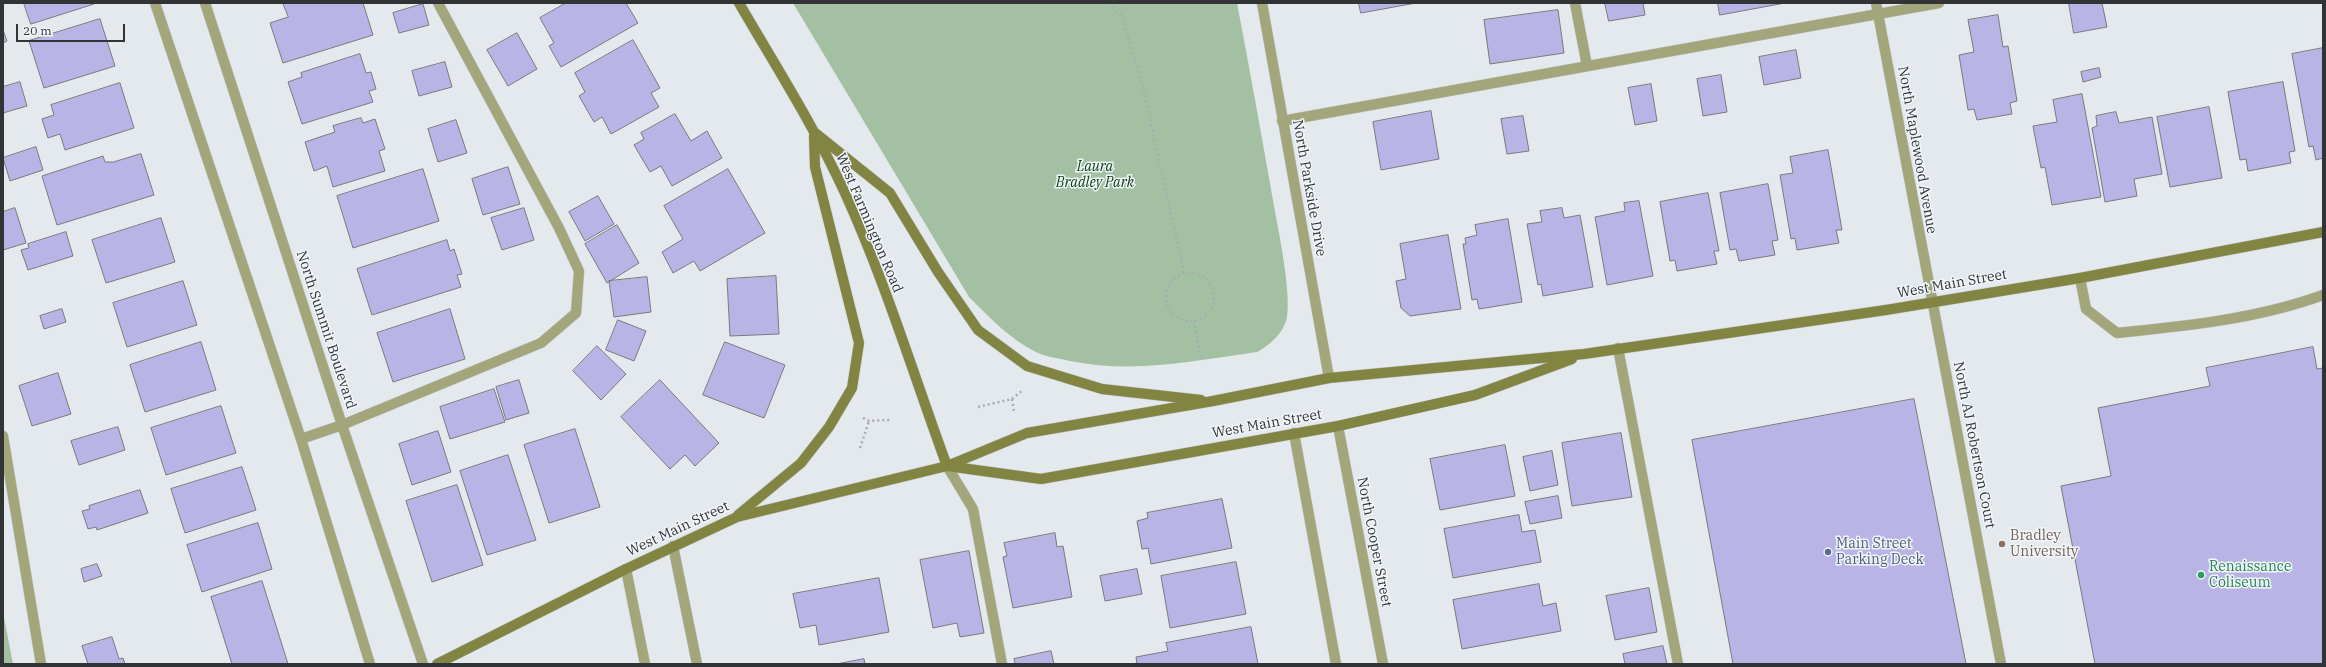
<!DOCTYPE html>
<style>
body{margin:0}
#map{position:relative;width:2326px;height:667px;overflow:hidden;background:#e4e9ed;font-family:"IBM Plex Serif",serif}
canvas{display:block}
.frame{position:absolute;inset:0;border:4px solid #323335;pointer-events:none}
.scale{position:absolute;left:16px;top:24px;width:109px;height:18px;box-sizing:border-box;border:2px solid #323335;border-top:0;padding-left:5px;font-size:12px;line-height:14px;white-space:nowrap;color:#323335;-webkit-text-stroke:3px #f1f6fb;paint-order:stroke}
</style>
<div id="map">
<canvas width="2326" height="667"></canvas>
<div class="frame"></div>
<div class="scale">20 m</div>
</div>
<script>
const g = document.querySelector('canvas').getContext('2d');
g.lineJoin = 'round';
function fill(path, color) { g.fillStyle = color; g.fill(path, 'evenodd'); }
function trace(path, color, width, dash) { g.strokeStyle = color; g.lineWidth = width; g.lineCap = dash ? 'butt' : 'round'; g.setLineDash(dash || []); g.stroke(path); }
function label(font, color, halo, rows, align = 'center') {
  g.font = font + ' "IBM Plex Serif",serif'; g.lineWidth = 3; g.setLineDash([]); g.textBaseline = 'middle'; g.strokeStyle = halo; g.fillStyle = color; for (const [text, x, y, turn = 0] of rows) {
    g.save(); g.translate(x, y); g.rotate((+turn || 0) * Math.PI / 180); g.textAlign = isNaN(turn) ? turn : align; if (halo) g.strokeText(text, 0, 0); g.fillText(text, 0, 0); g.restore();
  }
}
fill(new Path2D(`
 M793,3H1237C1250,71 1262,138 1274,206C1279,233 1291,291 1287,317C1284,333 1270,345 1257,352C1191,361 1136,374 1070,361C1058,358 1045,357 1034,351C1009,338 989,317 969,297Z
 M3,612L13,664H3Z`), '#a3c0a3');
const building = new Path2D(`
 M24,3H94V4L31,24Z
 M283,3H363L373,35L283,63L270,23L288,17Z
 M566,3H626L638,23L561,67L549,46L554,43L540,18Z
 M1359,3H1416L1361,13Z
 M1605,3H1643L1645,15L1609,21Z
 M1718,3H1785L1720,15Z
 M2069,3H2102L2107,27L2074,33Z
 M423,4L429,25L399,33L393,13Z
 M1558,10L1564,53L1490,64L1484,20Z
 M1998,15L2003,47L2008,46L2017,101L2010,103L2012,114L1977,120L1974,109L1968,110L1959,55L1974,52L1968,20Z
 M100,19L115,66L44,88L29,41Z
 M3,30L7,41L3,43Z
 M517,33L537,69L508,86L487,50Z
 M633,40L660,88L651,93L659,107L611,134L602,117L594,122L579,96L585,92L575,73Z
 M2323,48V158L2316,160L2313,146L2309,147L2292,54Z
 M1796,50L1801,78L1764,85L1759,57Z
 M360,54L366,73L371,72L376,89L369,91L373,102L302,124L288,82L302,77L301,73Z
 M445,62L452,87L419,96L412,71Z
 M2099,68L2101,77L2083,82L2081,72Z
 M1721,75L1727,112L1703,116L1697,79Z
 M20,82L27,106L3,113V87Z
 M2283,82L2295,151L2289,152L2291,163L2248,171L2246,159L2240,160L2228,92Z
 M120,83L134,128L65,150L60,134L48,138L42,119L54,115L51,105Z
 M1651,84L1657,121L1635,125L1628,88Z
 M2082,94L2101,197L2052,205L2045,167L2041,168L2033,126L2057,122L2053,100Z
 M2209,107L2222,178L2170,187L2157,117Z
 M1431,111L1439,159L1381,170L1373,122Z
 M2116,112L2119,123L2152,117L2162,174L2134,179L2137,196L2105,202L2092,128L2097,126L2096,116Z
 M675,114L691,141L707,131L722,158L672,186L661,166L650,172L634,145L644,139L641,133Z
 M1523,116L1529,151L1507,154L1501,119Z
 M361,118L363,123L375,119L385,149L379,151L385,171L333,187L327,166L314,171L305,142L335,132L333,126Z
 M456,120L467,153L438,162L428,129Z
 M36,147L43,170L10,181L3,158Z
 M1828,150L1842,230H1836L1839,243L1797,250L1795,238L1791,239L1780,175L1793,173L1790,157Z
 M141,154L154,195L57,225L42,176L103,156L105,162H113Z
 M508,167L520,204L483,215L472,179Z
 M423,169L439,221L353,248L337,196Z
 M728,169L765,233L700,271L694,261L673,273L662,252L683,239L664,206Z
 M1768,184L1778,240L1772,241L1775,255L1739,261L1736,249L1730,250L1720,193Z
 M1708,193L1719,251H1714L1717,264L1677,271L1675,260L1670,261L1660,202Z
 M598,196L614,224L585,241L569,212Z
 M1639,201L1653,276L1607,285L1595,217L1625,211L1624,203Z
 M15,208L26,243L3,250V212Z
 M524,208L534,240L502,250L491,218Z
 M1562,208L1564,218L1580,215L1593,287L1543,296L1541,284L1538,285L1527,224L1542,222L1540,211Z
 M161,218L175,262L106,283L92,240Z
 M1508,219L1522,302L1479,309L1477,299L1472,300L1463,244H1466L1465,238L1477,235L1475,225Z
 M617,225L639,263L607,283L585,244Z
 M66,232L73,256L28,270L21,250L29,248L28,244Z
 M1448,235L1461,309L1410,316L1401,308L1396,281L1406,279L1400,244Z
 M447,240L450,251L454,249L462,274L457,275L461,287L372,315L357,269Z
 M776,276L779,334L730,336L727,279Z
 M647,277L651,312L614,317L609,281Z
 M183,281L197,325L127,347L113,303Z
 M62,309L66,322L44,329L40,316Z
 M450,309L465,359L393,382L377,333Z
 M618,320L646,331L634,361L606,350Z
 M201,342L216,390L145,412L130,365Z
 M725,342L785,365L764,418L703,395Z
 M597,346L626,374L601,400L573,371Z
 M2313,347L2317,369L2323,368V664H2095L2061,486L2111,476L2098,408L2210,386L2206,368Z
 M58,373L71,414L32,426L19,386Z
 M519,380L529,413L506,420L496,387Z
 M660,380L719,443L695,466L685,455L670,469L621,417Z
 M494,389L505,422L450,439L440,407Z
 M1914,399L1966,664H1733L1692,440Z
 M221,406L236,453L166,475L151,428Z
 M118,427L125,450L79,465L71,441Z
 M575,429L600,507L549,523L524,445Z
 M438,431L451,472L412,485L399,444Z
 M1621,433L1632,497L1572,506L1562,443Z
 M1505,445L1515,496L1440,510L1430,459Z
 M1552,451L1558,485L1530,491L1523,457Z
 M508,455L536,540L487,555L460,471Z
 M242,467L256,510L185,533L171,489Z
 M457,485L483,565L432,582L406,501Z
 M140,490L148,513L97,530L96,527L88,529L82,511L90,509L89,506Z
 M1558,496L1562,518L1530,524L1525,502Z
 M1222,499L1232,548L1151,564L1148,548L1142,549L1137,521L1148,518L1147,513Z
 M1519,515L1522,532L1535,530L1541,562L1453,578L1444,529Z
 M258,523L272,569L202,592L187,545Z
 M1055,533L1057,547L1063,546L1072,597L1013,608L1003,557L1007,556L1004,543Z
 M969,551L984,633L960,637L957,623L933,628L920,560Z
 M1236,562L1246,614L1170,628L1161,576Z
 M97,564L102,576L84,582L81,569Z
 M1137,569L1142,594L1105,601L1100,576Z
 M879,578L889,632L819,645L816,625L800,628L793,594Z
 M262,581L288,664H232L211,597Z
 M1539,584L1543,606L1556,603L1561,631L1462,649L1453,600Z
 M1649,588L1657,632L1615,640L1606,596Z
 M1251,627L1258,664H1137L1136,657L1168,651L1166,643Z
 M112,637L119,659L123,658L125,664H88L82,646Z
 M1663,646L1667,664H1625L1623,654Z
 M1051,651L1054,664H1015L1014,659Z
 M864,659L865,664H837Z`);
fill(building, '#b9b4e5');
trace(building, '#79797e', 1);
const service = new Path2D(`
 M1575,3L1587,66
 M1282,121L1939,3
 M2080,278L2086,309L2117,333C2186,326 2257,319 2323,295
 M1618,348L1678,664
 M3,436L41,664
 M301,439L342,425L541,343L576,313L579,271L559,228L438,3
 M947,466L973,509L1002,664`);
const minor = new Path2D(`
 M155,3L301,439L370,664
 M205,3L342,425L423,664
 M1262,3L1329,378
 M1876,3L2001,664
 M1338,426L1383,664
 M1294,433L1336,664
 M673,546L697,664
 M626,569L645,664`);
const secondary = new Path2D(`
 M739,3C775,65 814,126 844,191C884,278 914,376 947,466
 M814,132L890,193L938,272L978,330L1027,366L1102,389L1201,400
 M947,466L1041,479L1338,426L1475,395L1572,359
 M738,515L801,463L829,427L852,388L859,343L815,167L814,136
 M437,664L626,569L737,517L947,466L1027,433L1213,401L1329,378L1584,354L1886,310L2080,278L2323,232`);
trace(service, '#c0c5c8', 11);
trace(minor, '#c0c5c8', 11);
trace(secondary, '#c0c5c8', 11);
trace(new Path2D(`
 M1110,3L1122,17L1142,83L1184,273
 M1166 297a24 24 0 1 1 48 0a24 24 0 1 1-48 0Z
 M1194,321L1201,359
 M1012,399L1014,412
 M978,407L1012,399L1023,390
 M863,418L869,421L890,420
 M860,448L869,421`), '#a8acaf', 2.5, [2, 3]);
trace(service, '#a3a57b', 10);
trace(minor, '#a3a57b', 10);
trace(secondary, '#828442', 10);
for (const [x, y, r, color] of [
 [2002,544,4,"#8d6e63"],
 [1828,552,4,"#5c6f8a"],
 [2201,575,4,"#2e9e5b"]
]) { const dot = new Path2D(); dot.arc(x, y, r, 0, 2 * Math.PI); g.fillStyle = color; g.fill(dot); trace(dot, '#f1f6fb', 1.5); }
label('14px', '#323335', '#f1f6fb', [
 ["North Maplewood Avenue",1917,150,80],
 ["North Parkside Drive",1309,188,80],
 ["West Farmington Road",869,223,67],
 ["West Main Street",1952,284,-10],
 ["North Summit Boulevard",326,330,72],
 ["West Main Street",1267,424,-10],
 ["North AJ Robertson Court",1974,445,79],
 ["West Main Street",678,529,-25],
 ["North Cooper Street",1374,542,79]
]);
label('italic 14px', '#06420f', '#f1f6fb', [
 ["Laura",1095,167],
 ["Bradley Park",1095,183]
]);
label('14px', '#785e54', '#f1f6fb', [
 ["Bradley",2010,536],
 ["University",2010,552]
], 'left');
label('14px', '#4e5e75', '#f1f6fb', [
 ["Main Street",1836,544],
 ["Parking Deck",1836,560]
], 'left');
label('14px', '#27864d', '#f1f6fb', [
 ["Renaissance",2209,567],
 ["Coliseum",2209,583]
], 'left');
</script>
